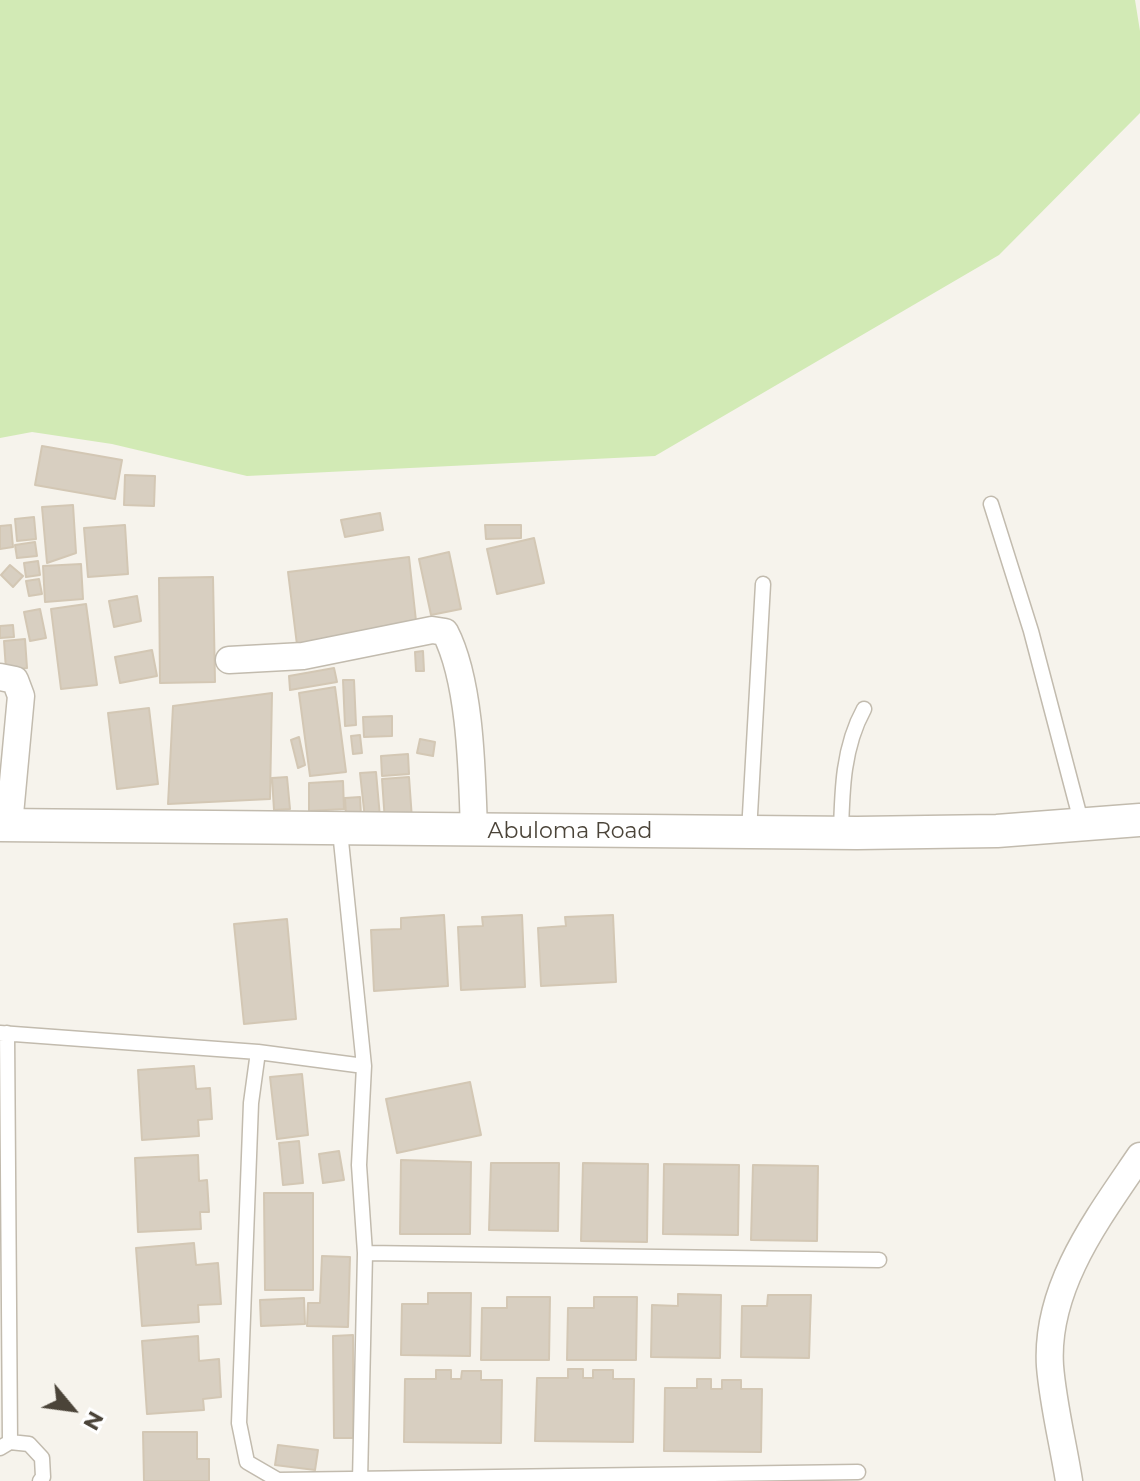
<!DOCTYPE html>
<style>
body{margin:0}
#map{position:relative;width:1140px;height:1481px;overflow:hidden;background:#f6f3ec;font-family:Montserrat,sans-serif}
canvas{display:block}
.north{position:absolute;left:32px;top:1369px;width:80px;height:80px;-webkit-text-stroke:6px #fff;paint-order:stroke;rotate:119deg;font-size:22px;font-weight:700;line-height:32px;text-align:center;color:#4b4439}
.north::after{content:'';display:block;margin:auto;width:28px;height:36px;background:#4b4439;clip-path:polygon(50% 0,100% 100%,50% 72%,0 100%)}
</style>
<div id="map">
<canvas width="1140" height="1481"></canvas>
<div class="north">N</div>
</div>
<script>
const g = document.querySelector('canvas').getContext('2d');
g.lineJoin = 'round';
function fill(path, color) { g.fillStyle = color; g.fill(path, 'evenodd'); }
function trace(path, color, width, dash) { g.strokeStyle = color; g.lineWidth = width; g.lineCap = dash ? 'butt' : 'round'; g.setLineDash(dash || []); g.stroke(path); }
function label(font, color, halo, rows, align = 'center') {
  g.font = font + ' Montserrat,sans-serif'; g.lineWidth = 8; g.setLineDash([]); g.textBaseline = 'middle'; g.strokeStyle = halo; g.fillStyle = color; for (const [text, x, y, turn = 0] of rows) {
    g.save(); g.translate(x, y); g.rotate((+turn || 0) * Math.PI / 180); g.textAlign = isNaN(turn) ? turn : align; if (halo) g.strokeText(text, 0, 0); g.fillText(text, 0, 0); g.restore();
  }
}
fill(new Path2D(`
 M0,0H1135L1140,31V113L999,255L655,456L247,476L112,444L32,432L0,438Z`), '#d2eab5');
const building = new Path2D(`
 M42,446L122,460L115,499L35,485Z
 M125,475L155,476L154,506L124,505Z
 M73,505L76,553L47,563L42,507Z
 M380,513L383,530L345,537L341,520Z
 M34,517L36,539L17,541L15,519Z
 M11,525L13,547L0,549V526Z
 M125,525L128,574L88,577L84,528Z
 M485,525H521V538L486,539Z
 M534,538L544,583L497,594L487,549Z
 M35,542L37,556L17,558L15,545Z
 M449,552L461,609L431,615L419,559Z
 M409,557L417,630L297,645L288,572Z
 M38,561L40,575L26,577L24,563Z
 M81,564L83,599L45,602L43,566Z
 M10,565L23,576L13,587L1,575Z
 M213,577L215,682L160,683L159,578Z
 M39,579L42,594L29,596L26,581Z
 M137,596L141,621L114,627L109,601Z
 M86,604L97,685L61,689L51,609Z
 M40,609L46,638L30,641L24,612Z
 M13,625L14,637L0,638V626Z
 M25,639L27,668L6,670L4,641Z
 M152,650L157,676L120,683L115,657Z
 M423,651L424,671H416L415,652Z
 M334,668L337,682L290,690L289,676Z
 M343,680H354L356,725L345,726Z
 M335,687L346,772L310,776L299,693Z
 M272,693L270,799L168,804L173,706Z
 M149,708L158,784L117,789L108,713Z
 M392,716V736L364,737L363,717Z
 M360,735L362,753L353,754L351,736Z
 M299,737L305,765L298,768L291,740Z
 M420,739L435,742L433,756L417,753Z
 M408,754L409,774L382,776L381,756Z
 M376,772L380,817L365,819L360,773Z
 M287,777L290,809L274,810L272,778Z
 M409,777L412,819L385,822L382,779Z
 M343,781L344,809L309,811V783Z
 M360,797L361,815L346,816L345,798Z
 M444,915L448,986L374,991L371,930L401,929V918Z
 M522,915L525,987L461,990L458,927L483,926L482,917Z
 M613,915L616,982L541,986L538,928L566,926L565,917Z
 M287,919L296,1019L244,1024L234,924Z
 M194,1066L196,1089L210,1088L212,1119L198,1120L199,1136L142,1140L138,1070Z
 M302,1074L308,1135L277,1139L270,1077Z
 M470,1082L481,1135L397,1153L386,1099Z
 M299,1141L303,1183L283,1185L279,1143Z
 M339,1151L344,1180L323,1183L319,1154Z
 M198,1155L199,1181L207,1180L209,1212H200L201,1229L138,1232L135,1158Z
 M401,1160L471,1162L470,1234H400Z
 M491,1163H559L558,1231L489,1230Z
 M583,1163L648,1164L647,1242L581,1241Z
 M664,1164L739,1165L738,1235L663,1234Z
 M753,1165L818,1166L817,1241L751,1240Z
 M264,1193H313V1290H265Z
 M194,1243L196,1265L218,1263L221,1304L198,1305L199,1322L142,1326L136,1248Z
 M322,1256L350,1257L348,1327L307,1326L308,1303H320Z
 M428,1293H471L470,1356L401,1355L402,1304H428Z
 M678,1294L721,1295L720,1358L651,1357L652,1305L678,1306Z
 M768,1295H811L809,1358L741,1357L742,1306H767Z
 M507,1297H550L549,1360H481L482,1308H507Z
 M594,1297H637L636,1360H567L568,1308H594Z
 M304,1298L305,1324L261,1326L260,1300Z
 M353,1335V1438H334L333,1336Z
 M198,1336L199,1361L219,1359L221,1397L203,1399L204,1410L147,1414L142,1341Z
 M568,1369H583V1378H593V1370H613V1379H634L633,1442L535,1441L537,1378H568Z
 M436,1370H451V1379H461L462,1371H481V1380H502L501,1443L404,1442L405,1379H436Z
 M697,1379H711V1389H722V1380H741V1389H762L761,1452L664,1451L665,1388H697Z
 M143,1432H197V1459H209V1481H144Z
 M278,1445L318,1450L315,1470L275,1465Z`);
fill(building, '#d8cfc1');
trace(building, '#d3c7b4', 2);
const service = new Path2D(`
 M991,504L1031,631L1082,825
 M340,831L364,1066L359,1165L365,1253L360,1481
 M749,832L763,584
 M841,833C842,790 843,747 864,709
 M0,1033L258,1052
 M7,1033L10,1442
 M364,1066L258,1052L251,1103L239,1423L247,1462L278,1480L858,1472
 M365,1253L879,1260
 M0,1448L10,1442L29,1444L42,1458L43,1477L40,1481`);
const minor = new Path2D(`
 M229,660L303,656L432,630L445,632C471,682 472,774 474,831
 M0,677L15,680L21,696L9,825
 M1069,1481C1063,1443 1053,1404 1050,1366C1045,1287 1098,1218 1140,1156`);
const tertiary = new Path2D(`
 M0,825L857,833L997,831L1140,820`);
trace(service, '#c2bbae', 17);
trace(minor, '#c2bbae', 29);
trace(tertiary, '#c2bbae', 35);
trace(service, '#fff', 14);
trace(minor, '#fff', 26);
trace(tertiary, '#fff', 32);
label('22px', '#4b4439', '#fff', [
 ["Abuloma Road",570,832]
]);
</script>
